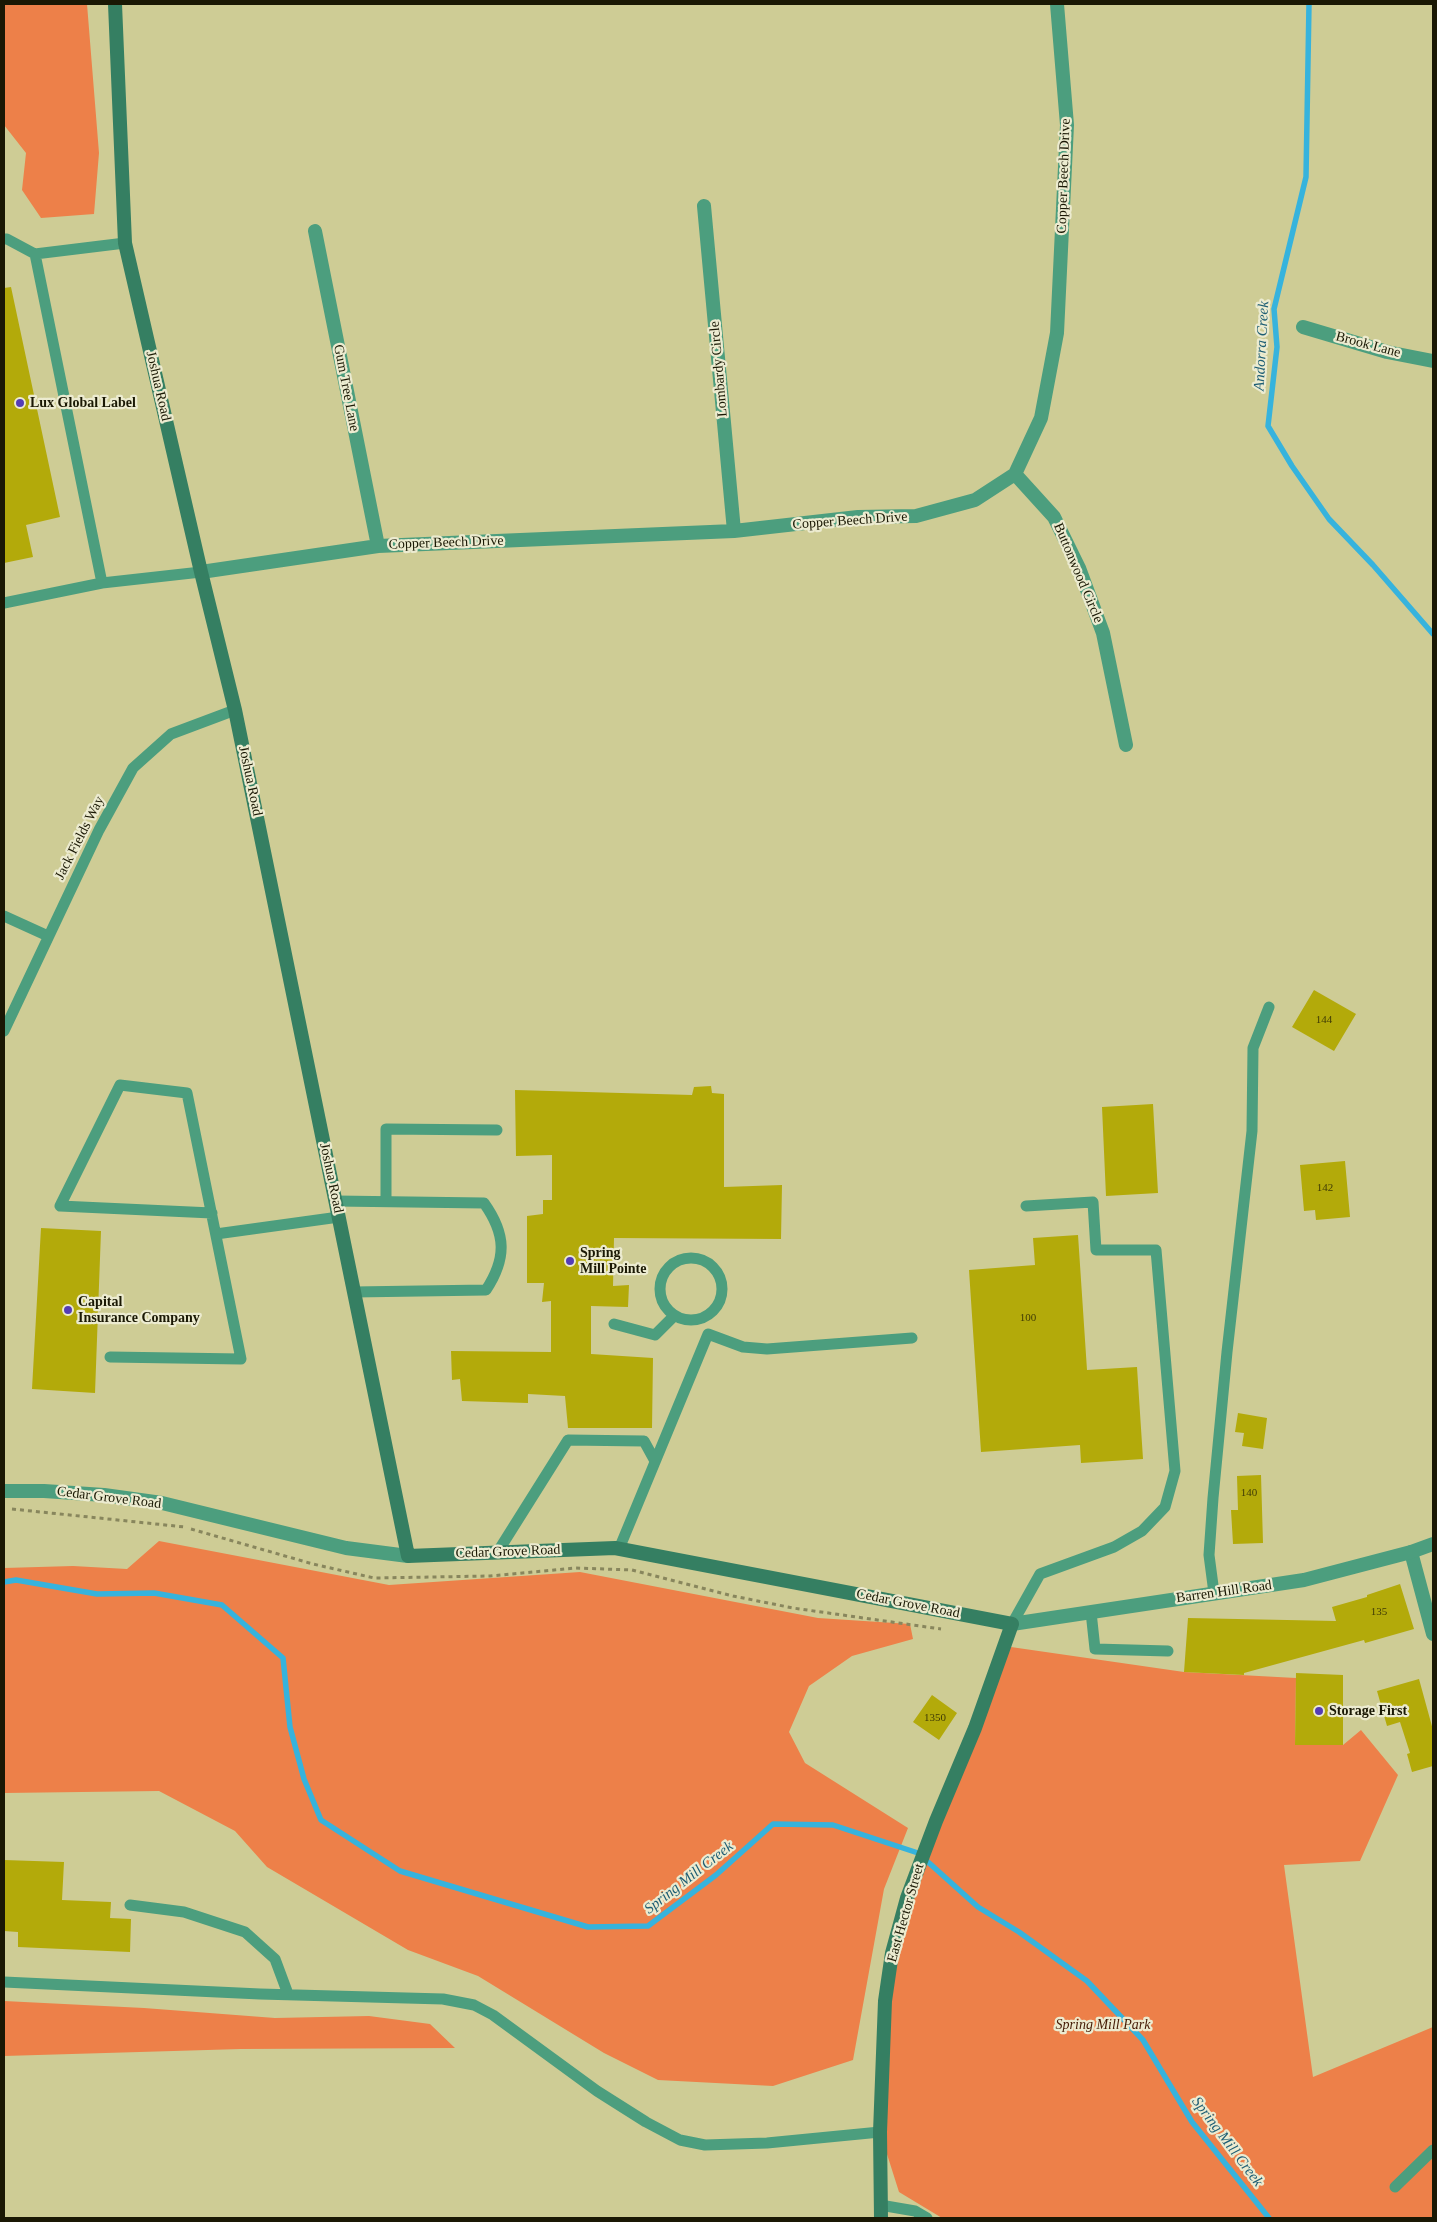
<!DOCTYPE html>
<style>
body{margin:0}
#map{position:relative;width:1437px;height:2222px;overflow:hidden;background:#cecc95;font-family:Georgia,serif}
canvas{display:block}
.frame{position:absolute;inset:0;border:5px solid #1a1804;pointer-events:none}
</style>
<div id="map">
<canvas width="1437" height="2222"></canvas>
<div class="frame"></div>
</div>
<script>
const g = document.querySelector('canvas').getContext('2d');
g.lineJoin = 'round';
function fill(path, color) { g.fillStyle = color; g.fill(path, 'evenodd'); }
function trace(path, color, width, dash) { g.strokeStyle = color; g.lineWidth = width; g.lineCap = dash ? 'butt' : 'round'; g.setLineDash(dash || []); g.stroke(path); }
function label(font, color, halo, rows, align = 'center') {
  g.font = font + ' Georgia,serif'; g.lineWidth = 4.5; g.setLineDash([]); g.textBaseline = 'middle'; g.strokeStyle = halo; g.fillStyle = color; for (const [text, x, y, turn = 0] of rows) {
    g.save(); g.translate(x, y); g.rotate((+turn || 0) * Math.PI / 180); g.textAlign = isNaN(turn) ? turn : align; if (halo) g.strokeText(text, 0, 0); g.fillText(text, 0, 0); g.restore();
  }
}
fill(new Path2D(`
 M4,4H87L99,153L94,214L41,218L22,190L26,153L4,125Z
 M159,1541L389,1585L580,1572L818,1618L910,1624L913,1639L852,1656L809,1686L789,1732L805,1763L908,1828L884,1889L853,2060L773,2086L658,2080L604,2053L478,1976L408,1950L267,1867L235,1831L159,1791L4,1793V1568L73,1566L127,1569Z
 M1004,1646L1184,1672L1296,1678L1295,1745H1343L1361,1730L1398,1775L1360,1861L1284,1865L1313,2077L1433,2027V2218H942L899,2192L880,2132L885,2001L936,1821Z
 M4,2001L144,2008L275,2018L369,2016L430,2024L455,2048L241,2049L4,2056Z`), '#ed8049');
trace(new Path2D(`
 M1309,4L1306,177L1274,309L1277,347L1268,426L1292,466L1329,519L1373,565L1433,634
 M4,1582L16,1580L97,1594L154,1593L222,1605L283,1658L290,1727L304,1779L321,1820L400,1871L588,1927L648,1926L716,1875L773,1824L833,1825L918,1853L978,1907L1019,1932L1087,1981L1143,2040L1192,2122L1269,2218`), '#36b3dd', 5.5);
fill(new Path2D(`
 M11,287L60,517L26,525L33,557L4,563V288Z
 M1314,990L1356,1014L1334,1051L1292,1027Z
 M711,1086L712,1093L724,1094V1187L782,1185L781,1239L614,1238L613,1286L629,1285L628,1307L591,1306V1354L653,1358L652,1428H568L565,1396L528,1394V1403L462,1401L460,1379L452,1380L451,1351L551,1352V1301L542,1302L544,1283H527V1216L543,1214V1200H552V1155L516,1156L515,1090L692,1095L694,1087Z
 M1153,1104L1158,1193L1106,1196L1102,1107Z
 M1345,1161L1350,1217L1316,1220L1315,1210L1304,1211L1300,1165Z
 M41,1228L101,1231L95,1393L32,1389Z
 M1078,1235L1087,1370L1137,1367L1143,1459L1081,1463L1080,1445L981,1452L969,1270L1035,1265L1033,1238Z
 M1238,1413L1267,1418L1263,1449L1242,1446L1244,1433L1235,1432Z
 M1261,1475L1263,1543L1233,1544L1231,1510H1238L1237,1476Z
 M1400,1584L1414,1629L1365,1643L1364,1640L1244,1673V1675L1184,1672L1188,1618L1336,1621L1332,1607L1367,1597V1595Z
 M1296,1673L1343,1675V1745H1295Z
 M1419,1679L1433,1730V1766L1412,1772L1407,1754L1410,1753L1400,1722L1387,1726L1377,1691Z
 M932,1695L957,1713L939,1740L913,1722Z
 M4,1860L64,1862L62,1900L111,1902L110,1918L131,1919L130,1952L18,1947V1932L4,1931Z`), '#b3aa0a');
trace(new Path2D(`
 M12,1509L185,1527
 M191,1529L313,1564L374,1578L490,1576L576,1568L632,1570L733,1596L793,1608L941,1629`), '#88865d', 3, [4, 4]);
trace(new Path2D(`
 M4,239H7L35,254L125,243
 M35,254L102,583
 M4,603L102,583L201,572
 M4,916L48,936
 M4,1031L99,830L133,768L171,734L235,710
 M336,1201L484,1203C506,1234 507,1258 486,1290L354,1292
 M386,1201V1129L497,1130
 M216,1234L339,1217
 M660 1289a31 31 0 1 1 62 0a31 31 0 1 1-62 0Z
 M614,1324L655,1335L674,1316
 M110,1357L241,1359L187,1093L120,1085L60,1206L212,1213
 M619,1549L708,1334L743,1347L767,1349L912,1338
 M497,1553L568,1440L644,1441L655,1461
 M1214,1593L1209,1555L1213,1498L1227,1352L1252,1131L1253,1048L1269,1007
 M1091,1612L1095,1649L1168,1651
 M1012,1624L1040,1574L1114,1547L1142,1531L1165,1507L1175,1471L1156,1250H1096L1093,1202L1026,1206
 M130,1905L184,1912L245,1932L275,1959L288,1994
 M4,1982L260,1994L443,1999L474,2005L493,2015L597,2091L646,2122L680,2140L705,2145L767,2143L880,2132
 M1395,2187L1433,2150
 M880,2205L915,2211L927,2218`), '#4c9e7e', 11);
trace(new Path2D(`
 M704,206L734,531
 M315,231L378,546
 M1303,327L1387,352L1433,361
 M1015,474L1054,517L1079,568L1103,633L1126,745
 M201,572L378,546L734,531L858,517L916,516L975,500L1015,474L1041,418L1057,333L1067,125L1057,4
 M1411,1552L1433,1634`), '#4c9e7e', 14);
trace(new Path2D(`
 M4,1491H44L104,1495L162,1503L346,1548L408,1556
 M1012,1624L1304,1580L1411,1552L1433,1544`), '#4c9e7e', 14);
trace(new Path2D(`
 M115,4L125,243L201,572L235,710L408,1556L615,1548L1012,1624L975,1728L936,1821L907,1898L892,1953L885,2001L880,2132L881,2218`), '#357f62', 14);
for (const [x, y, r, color] of [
 [20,403,5,"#543db5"],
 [570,1261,5,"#543db5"],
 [68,1310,5,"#543db5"],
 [1319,1711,5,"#543db5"]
]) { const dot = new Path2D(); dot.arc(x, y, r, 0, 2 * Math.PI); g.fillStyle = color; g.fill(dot); trace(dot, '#ecebd0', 2); }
label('11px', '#403c06', null, [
 ["144",1324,1020],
 ["142",1325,1188],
 ["100",1028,1318],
 ["140",1249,1493],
 ["135",1379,1612],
 ["1350",935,1718]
]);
label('14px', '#1a1804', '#ecebd0', [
 ["Copper Beech Drive",1064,176,-88],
 ["Brook Lane",1368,345,15],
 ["Lombardy Circle",719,369,-95],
 ["Joshua Road",158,386,77],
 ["Gum Tree Lane",346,388,79],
 ["Copper Beech Drive",850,521,-4],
 ["Copper Beech Drive",446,543,-2],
 ["Buttonwood Circle",1078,573,67],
 ["Joshua Road",250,781,78],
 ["Jack Fields Way",80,838,-63],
 ["Joshua Road",331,1178,78],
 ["Cedar Grove Road",109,1498,7],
 ["Cedar Grove Road",508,1552,-2],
 ["Barren Hill Road",1224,1592,-8],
 ["Cedar Grove Road",908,1604,11],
 ["East Hector Street",906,1913,-74]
]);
label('bold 14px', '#1a1804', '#ecebd0', [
 ["Lux Global Label",30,403],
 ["Spring",580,1253],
 ["Mill Pointe",580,1269],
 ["Capital",78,1302],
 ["Insurance Company",78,1318],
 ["Storage First",1329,1711]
], 'left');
label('italic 14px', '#451b05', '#ecebd0', [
 ["Spring Mill Park",1103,2025]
]);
label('italic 15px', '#1e5e74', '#ecebd0', [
 ["Andorra Creek",1262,346,-87],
 ["Spring Mill Creek",689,1878,-38],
 ["Spring Mill Creek",1227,2142,53]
]);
</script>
